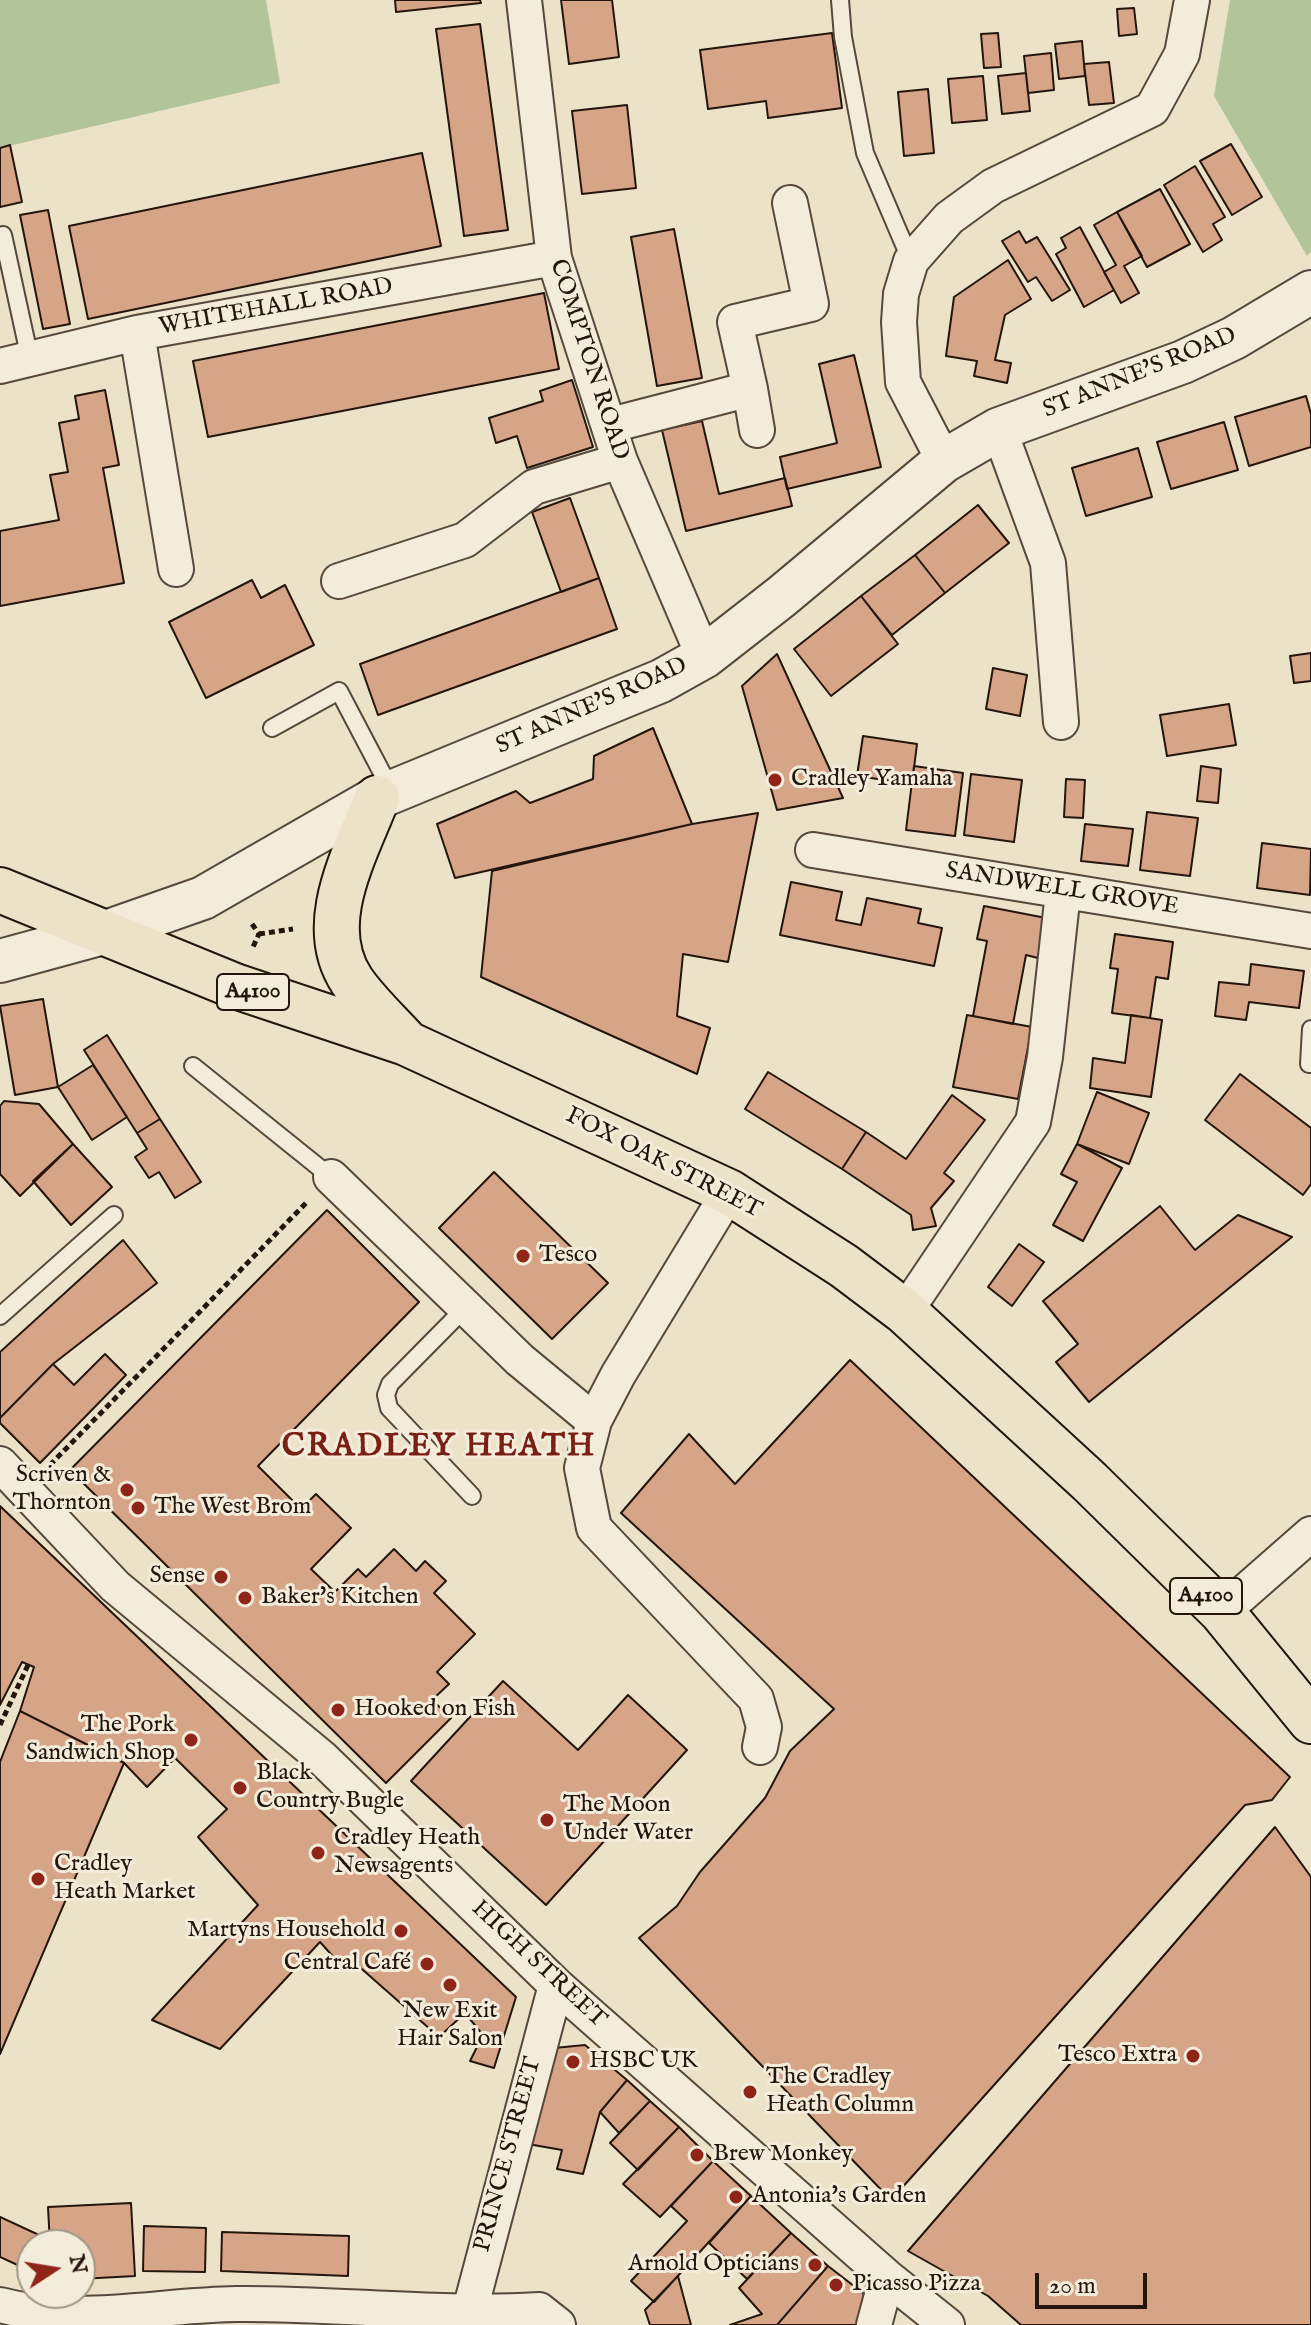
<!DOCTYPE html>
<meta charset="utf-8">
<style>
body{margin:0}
#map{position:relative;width:1311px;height:2325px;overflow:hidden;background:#ece2c7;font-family:"IM FELL English",serif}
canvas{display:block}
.north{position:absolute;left:16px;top:2229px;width:80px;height:80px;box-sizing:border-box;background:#f3ecdb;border:2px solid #a09689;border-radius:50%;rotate:78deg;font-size:22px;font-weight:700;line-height:32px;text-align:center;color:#24150d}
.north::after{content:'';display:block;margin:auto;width:28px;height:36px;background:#8f2418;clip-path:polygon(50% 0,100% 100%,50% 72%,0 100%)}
.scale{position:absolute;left:1035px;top:2273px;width:112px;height:36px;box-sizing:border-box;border:4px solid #24150d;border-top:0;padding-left:10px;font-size:24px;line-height:28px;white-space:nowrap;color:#24150d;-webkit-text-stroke:6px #f3ecdb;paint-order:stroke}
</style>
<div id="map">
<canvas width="1311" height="2325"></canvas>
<div class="north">N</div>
<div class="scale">20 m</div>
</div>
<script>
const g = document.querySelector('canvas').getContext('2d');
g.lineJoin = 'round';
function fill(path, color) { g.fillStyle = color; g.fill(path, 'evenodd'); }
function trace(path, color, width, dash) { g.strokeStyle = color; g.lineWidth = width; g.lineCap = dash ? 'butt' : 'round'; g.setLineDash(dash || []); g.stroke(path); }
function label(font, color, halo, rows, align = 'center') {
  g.font = font + ' "IM FELL English",serif'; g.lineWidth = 6; g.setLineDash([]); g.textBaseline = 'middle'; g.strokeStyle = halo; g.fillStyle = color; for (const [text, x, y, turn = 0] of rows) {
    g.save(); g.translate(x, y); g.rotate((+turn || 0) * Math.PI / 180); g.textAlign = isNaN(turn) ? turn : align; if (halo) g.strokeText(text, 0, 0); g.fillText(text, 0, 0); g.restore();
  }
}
fill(new Path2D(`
 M0,0H266L280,83L0,148Z
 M1230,0H1311V252L1307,256L1214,96Z`), '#b1c49a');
const building = new Path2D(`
 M395,0H480L481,3L396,12Z
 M561,0H612L619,57L569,64Z
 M1134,8L1137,34L1119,36L1117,9Z
 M480,24L508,230L464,236L436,29Z
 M832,33L842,108L768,118L766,101L708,109L700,50Z
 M998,33L1001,67L984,68L981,34Z
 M1082,41L1085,76L1059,79L1055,44Z
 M1051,53L1054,90L1028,93L1024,56Z
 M1109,62L1114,103L1089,105L1084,64Z
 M1026,73L1030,111L1002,114L998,76Z
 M983,76L987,120L952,123L948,79Z
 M928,89L934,153L904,156L898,92Z
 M627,105L636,188L582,194L572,111Z
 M1231,144L1262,197L1232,215L1200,161Z
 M10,145L22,202L0,207V148Z
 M422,153L441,246L88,319L69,226Z
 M1195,166L1225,217L1213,224L1222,240L1203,252L1164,185Z
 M1160,189L1190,244L1147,267L1117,212Z
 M48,210L70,324L43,329L20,215Z
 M1117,212L1142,256L1124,266L1139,293L1121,303L1104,272L1116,265L1094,225Z
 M1080,227L1114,290L1084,307L1056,254L1066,248L1061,238Z
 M674,229L702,378L657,386L631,237Z
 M1019,231L1026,243L1037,237L1070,290L1052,301L1036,277L1028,282L1002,241Z
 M1008,260L1031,299L1005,315L995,360L1011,363L1007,383L974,376L977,361L946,356L954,297Z
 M544,293L559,369L208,437L193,361Z
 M854,355L881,467L787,489L780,457L837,443L819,364Z
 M572,380L593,447L527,468L517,436L496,443L489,418L543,401L540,391Z
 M105,390L119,465L103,468L124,583L0,606V531L59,520L50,475L68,472L59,423L79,419L75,396Z
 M1306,396L1311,414V447L1249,466L1235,417Z
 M702,421L719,494L785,478L792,506L686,531L662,430Z
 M1224,422L1238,470L1171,489L1157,442Z
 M1138,448L1152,497L1086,516L1072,468Z
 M570,498L599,578L561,592L532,512Z
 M978,505L1009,543L945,593L915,555Z
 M915,555L945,593L892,635L861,596Z
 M599,578L617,629L378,715L360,664Z
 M252,580L261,598L285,585L314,645L206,698L169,622Z
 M861,596L898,644L831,696L794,649Z
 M1311,653V681L1294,683L1290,656Z
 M777,654L843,798L777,810L742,686Z
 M993,668L1027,675L1020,716L986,709Z
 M1229,704L1236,745L1167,756L1160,715Z
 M653,728L692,824L455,878L437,824L516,791L530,803L593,779L594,756Z
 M863,736L917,744L912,784L857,776Z
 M914,766L963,773L955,836L906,830Z
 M1201,766L1221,769L1218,803L1197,801Z
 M971,774L1022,780L1014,842L964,835Z
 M1066,779L1085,780L1083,818L1064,817Z
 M1147,812L1198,818L1190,876L1140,870Z
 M758,813L728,962L683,954L677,1016L710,1028L697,1074L481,977L492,871L692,824Z
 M1085,824L1133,829L1128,866L1081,861Z
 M1262,843L1311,849L1310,895L1257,888Z
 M791,882L842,892L836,920L861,925L867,898L921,909L918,923L942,928L934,966L780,935Z
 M984,906L1046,918L1038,958L1026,955L1013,1024L973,1016L987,941L977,939Z
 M1115,934L1173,942L1168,979L1156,977L1150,1018L1112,1013L1118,969L1110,968Z
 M1251,964L1304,971L1299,1008L1249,1002L1246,1020L1215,1016L1219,982L1249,985Z
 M43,999L58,1087L15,1095L0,1006Z
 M967,1015L1032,1027L1018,1099L953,1087Z
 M1131,1015L1162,1020L1151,1097L1090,1088L1093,1058L1125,1063Z
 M107,1035L160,1119L137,1133L84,1050Z
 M93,1065L127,1117L92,1140L58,1087Z
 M768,1072L866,1132L842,1169L745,1109Z
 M1240,1074L1311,1128V1184L1303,1195L1205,1120Z
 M1097,1092L1149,1113L1129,1164L1077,1144Z
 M952,1095L985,1120L944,1173L954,1181L931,1208L936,1226L913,1230L911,1215L842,1169L866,1132L906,1159Z
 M4,1101L39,1104L73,1144L20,1196L0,1174V1106Z
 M160,1119L201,1182L175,1198L159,1172L149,1178L135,1157L147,1149L137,1133Z
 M73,1144L112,1187L71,1225L33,1181Z
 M1077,1144L1122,1168L1083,1241L1053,1225L1077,1182L1061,1174Z
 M494,1172L608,1283L552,1339L439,1228Z
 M1160,1206L1195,1250L1238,1215L1292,1237L1089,1402L1056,1362L1078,1344L1043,1301Z
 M327,1210L419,1302L258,1466L301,1509L316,1494L351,1528L311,1569L335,1592L358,1569L366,1577L394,1549L416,1571L425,1561L446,1581L434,1593L475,1634L437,1672L449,1684L432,1700L451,1718L386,1783L70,1470Z
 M123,1240L157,1283L53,1364L0,1418V1352Z
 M1019,1244L1044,1262L1012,1306L988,1287Z
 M105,1354L126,1375L40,1463L0,1423V1418L53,1364L74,1385Z
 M850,1360L1290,1777L1272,1800L1245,1805L891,2200L639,1938L677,1906L700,1872L765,1798L790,1751L834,1709L621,1513L689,1434L735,1484Z
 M0,1506L516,1997L494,2068L470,2061L483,2035L465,2013L439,2037L355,1963L346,1971L320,1942L220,2049L152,2020L258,1905L198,1837L227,1809L175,1758L147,1787L124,1763L20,1711L34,1667L22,1662L0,1705Z
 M503,1681L578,1750L628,1695L687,1750L546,1905L411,1781Z
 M20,1711L124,1763L0,2054V1762Z
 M1275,1827L1311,1877V2325H1021L988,2296L908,2251Z
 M585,2045L627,2080L600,2112L583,2174L557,2169L562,2150L522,2143L554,2048Z
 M627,2080L650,2101L619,2133L600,2112Z
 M650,2101L679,2127L638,2170L610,2143Z
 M679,2127L713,2161L660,2217L623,2184Z
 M713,2161L751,2196L654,2302L631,2281L687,2221L671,2206Z
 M751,2196L791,2233L747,2279L709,2243Z
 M131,2203L135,2276L80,2279V2245H50L48,2207Z
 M0,2217L39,2235L24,2268L0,2257Z
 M144,2226L206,2228L205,2272L143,2271Z
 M222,2232L349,2236L348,2276L221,2271Z
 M791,2233L828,2266L777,2325H730L762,2314L739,2288Z
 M828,2266L863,2293L866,2304L861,2325H777Z
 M678,2276L691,2325H650L645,2310Z`);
fill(building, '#d6a487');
trace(building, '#24150d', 2);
const service = new Path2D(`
 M840,0L843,37L865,153L911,261
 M3,235L30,359
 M272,728L339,691L391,790
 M1309,1064L1311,1029
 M193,1066L331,1177
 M465,1308L390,1384L386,1395L389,1408L472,1496
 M0,1316L114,1215`);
const minor = new Path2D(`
 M524,0L554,258L620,461L704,657
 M137,333L176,569
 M0,366L137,333L554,258
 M750,389L757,430
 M611,425L750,389L735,322L811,304L790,203
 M999,429L1048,563L1061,722
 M944,461L903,382L899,322L901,294L911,261L949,218L993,186L1152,109L1182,54L1192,0
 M339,581L465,540L534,487L620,461
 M813,850L1311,931
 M331,1177L520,1360L594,1421
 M729,1192L618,1375L594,1421L582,1468L594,1528L756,1699L764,1727L760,1747
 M905,1312L1033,1122L1045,1057L1063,892
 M0,1464L115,1586L321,1757L556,1985L887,2277L947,2325
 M1222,1612L1311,1534
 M0,2305C74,2325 160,2305 236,2304C337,2303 437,2316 539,2310L558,2325
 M466,2325L556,1985
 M874,2325L887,2277`);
const tertiary = new Path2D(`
 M0,961L103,933L203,898L377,798L661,681L704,657L781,597L944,461L999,429L1183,362L1234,338L1311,292`);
const primary = new Path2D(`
 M377,798C356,853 314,924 352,981C367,1003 388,1022 406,1042
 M0,890L235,986L406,1043L729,1192L844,1266L905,1312L1090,1482L1222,1612L1311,1721`);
trace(service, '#56483c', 20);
trace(minor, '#56483c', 38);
trace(tertiary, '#56483c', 46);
trace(primary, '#24150d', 48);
trace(new Path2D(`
 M252,924L259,934L253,947
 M259,934L293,929
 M50,1465L308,1201
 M0,1725L28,1665`), '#24150d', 5, [6, 4]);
trace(service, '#f3ecdb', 16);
trace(minor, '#f3ecdb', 34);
trace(tertiary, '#f3ecdb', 42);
trace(primary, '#ece2c7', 44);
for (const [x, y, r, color] of [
 [775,780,8,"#8f2418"],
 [523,1256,8,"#8f2418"],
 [127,1490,8,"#8f2418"],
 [138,1508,8,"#8f2418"],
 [221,1577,8,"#8f2418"],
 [245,1598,8,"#8f2418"],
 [338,1710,8,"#8f2418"],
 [191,1740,8,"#8f2418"],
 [240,1788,8,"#8f2418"],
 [547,1820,8,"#8f2418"],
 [318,1853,8,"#8f2418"],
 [38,1879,8,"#8f2418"],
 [401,1931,8,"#8f2418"],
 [427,1964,8,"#8f2418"],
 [450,1985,8,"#8f2418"],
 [1193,2056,8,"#8f2418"],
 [573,2062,8,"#8f2418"],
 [750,2092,8,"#8f2418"],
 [697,2155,8,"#8f2418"],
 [736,2197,8,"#8f2418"],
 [815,2265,8,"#8f2418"],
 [836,2285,8,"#8f2418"]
]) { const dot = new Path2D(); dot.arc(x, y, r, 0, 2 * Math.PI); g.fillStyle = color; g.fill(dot); trace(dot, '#f3ecdb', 3); }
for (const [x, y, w] of [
 [253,992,72],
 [1206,1596,72]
]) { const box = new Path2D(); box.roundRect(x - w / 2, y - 18, w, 36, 6); g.fillStyle = '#f3ecdb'; g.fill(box); trace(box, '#24150d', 2); }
label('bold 22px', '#24150d', null, [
 ["A4100",253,992],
 ["A4100",1206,1596]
]);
label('24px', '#24150d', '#f3ecdb', [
 ["WHITEHALL ROAD",276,308,-10],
 ["COMPTON ROAD",588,360,72],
 ["ST ANNE'S ROAD",1140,374,-22],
 ["ST ANNE'S ROAD",592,707,-24],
 ["SANDWELL GROVE",1062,890,9],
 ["FOX OAK STREET",663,1164,27],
 ["HIGH STREET",538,1965,43],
 ["PRINCE STREET",509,2155,-75]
]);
label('24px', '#24150d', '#f3ecdb', [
 ["Cradley Yamaha",791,780],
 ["Tesco",539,1256],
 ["Scriven &",111,1476,"right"],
 ["Thornton",111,1504,"right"],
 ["The West Brom",154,1508],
 ["Sense",205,1577,"right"],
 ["Baker's Kitchen",261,1598],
 ["Hooked on Fish",354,1710],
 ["The Pork",175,1726,"right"],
 ["Sandwich Shop",175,1754,"right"],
 ["Black",256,1774],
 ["Country Bugle",256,1802],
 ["The Moon",563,1806],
 ["Under Water",563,1834],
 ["Cradley Heath",334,1839],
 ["Newsagents",334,1867],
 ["Cradley",54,1865],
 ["Heath Market",54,1893],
 ["Martyns Household",385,1931,"right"],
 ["Central Café",411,1964,"right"],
 ["New Exit",450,2012,"center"],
 ["Hair Salon",450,2040,"center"],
 ["Tesco Extra",1177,2056,"right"],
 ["HSBC UK",589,2062],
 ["The Cradley",766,2078],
 ["Heath Column",766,2106],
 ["Brew Monkey",713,2155],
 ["Antonia's Garden",752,2197],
 ["Arnold Opticians",799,2265,"right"],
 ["Picasso Pizza",852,2285]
], 'left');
g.letterSpacing = '2px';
label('bold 32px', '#7a1f14', '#f3ecdb', [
 ["CRADLEY HEATH",439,1448]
]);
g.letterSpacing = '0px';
</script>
